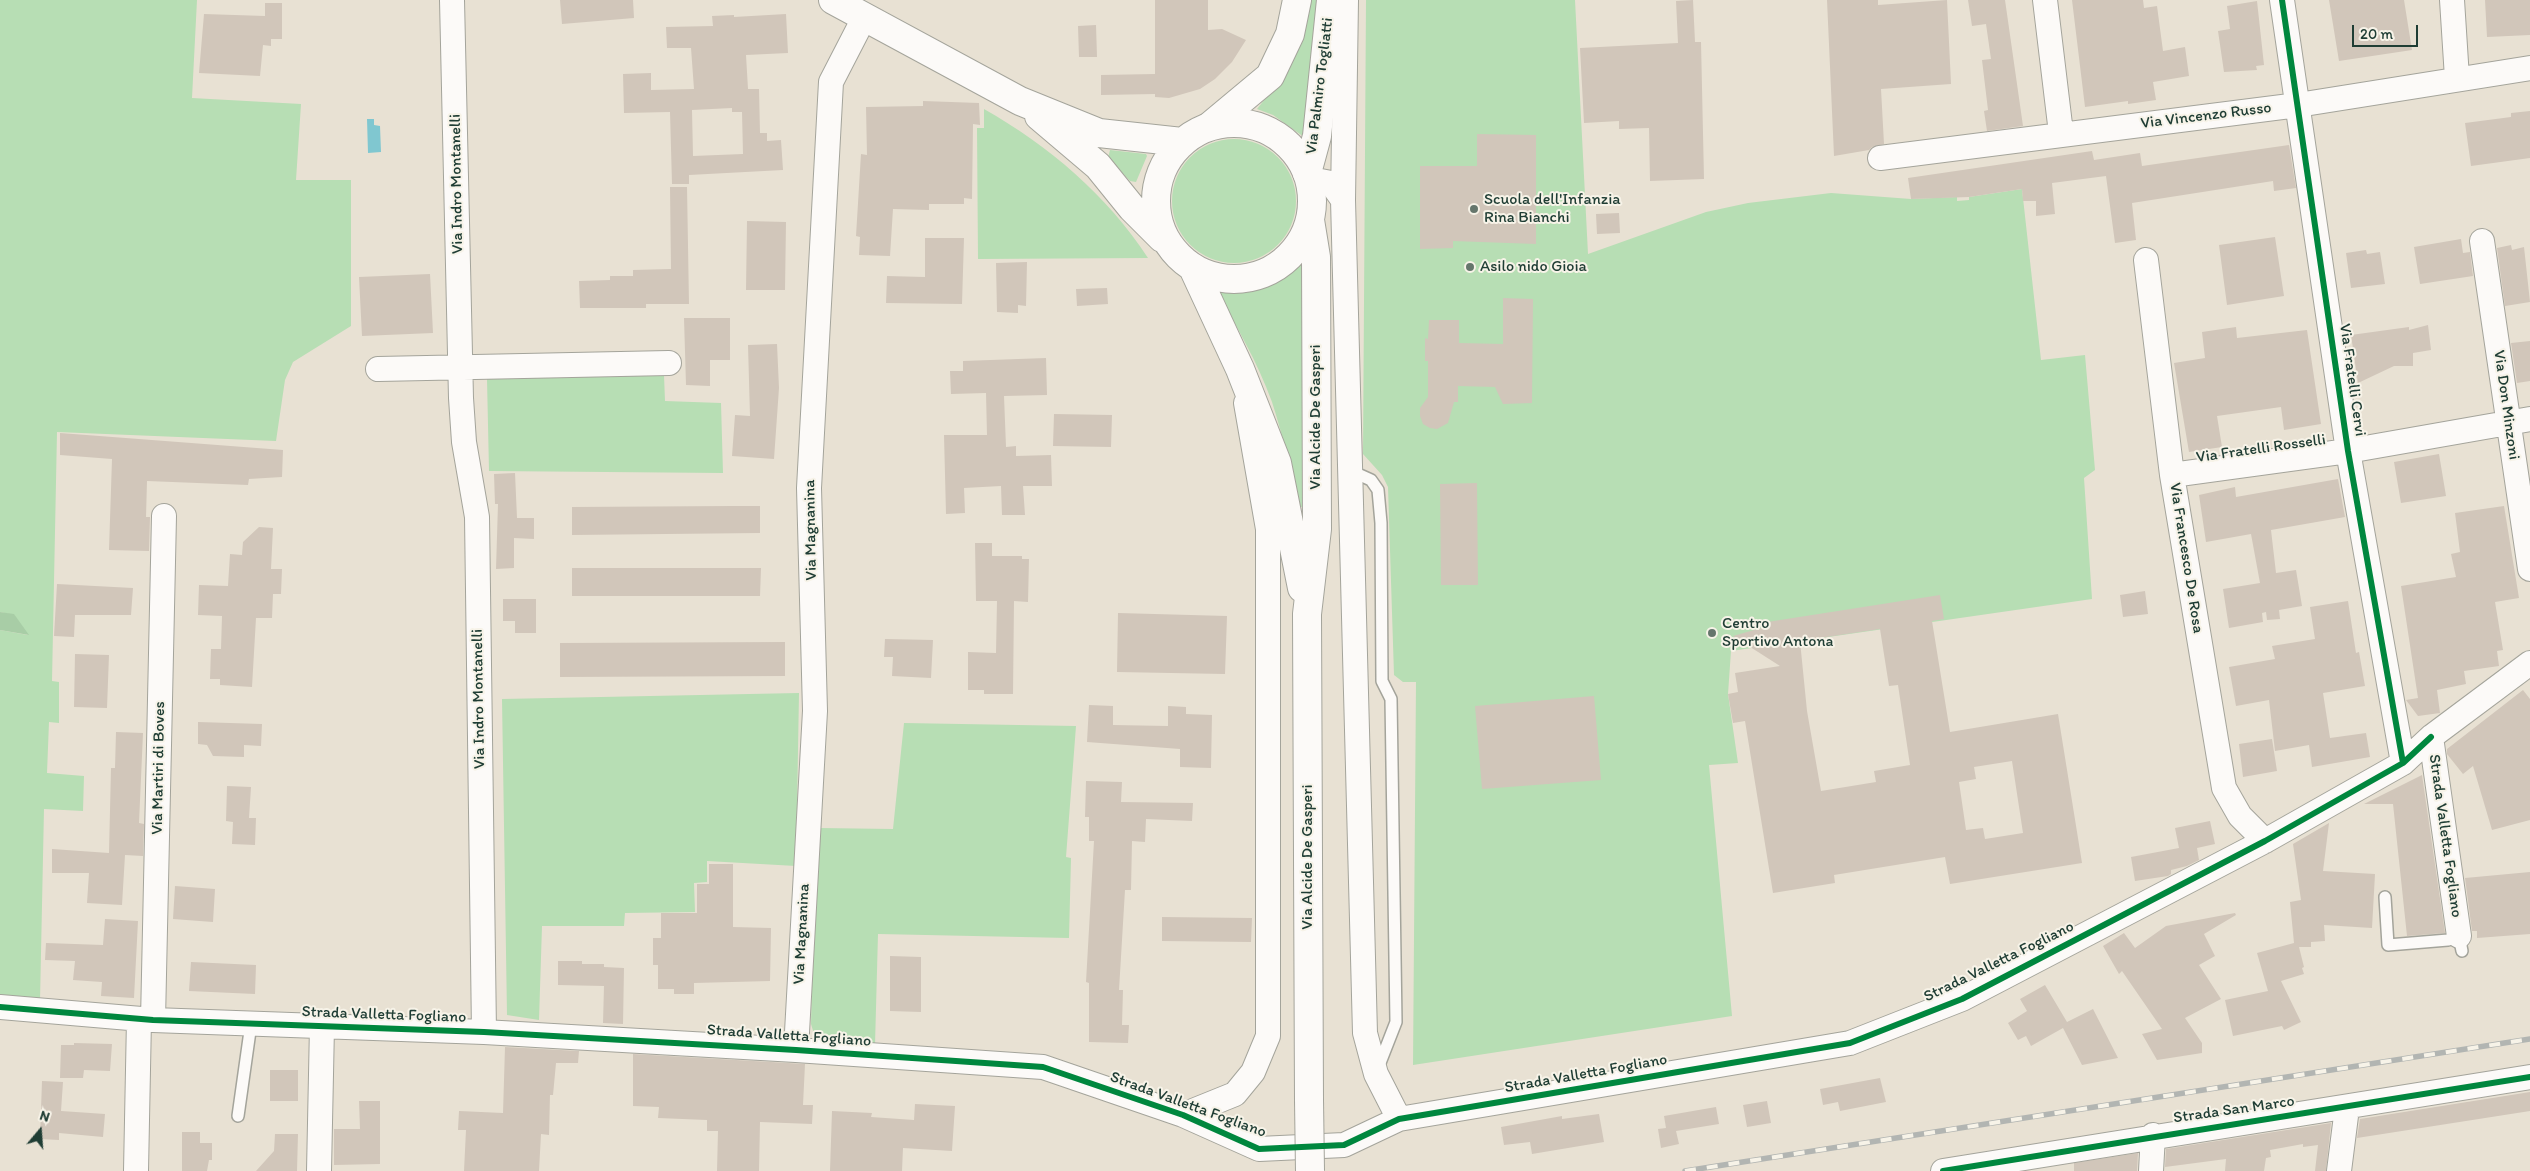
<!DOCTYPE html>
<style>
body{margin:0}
#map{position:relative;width:2530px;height:1171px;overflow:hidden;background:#e8e1d3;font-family:Itim,sans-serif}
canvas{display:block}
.north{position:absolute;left:15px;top:1106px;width:50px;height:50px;-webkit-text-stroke:4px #f7f3e8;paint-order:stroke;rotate:18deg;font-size:14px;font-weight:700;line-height:20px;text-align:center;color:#1f3d34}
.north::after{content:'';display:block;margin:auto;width:18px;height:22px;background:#1f3d34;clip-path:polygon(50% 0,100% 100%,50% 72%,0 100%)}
.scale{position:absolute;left:2352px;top:25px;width:66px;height:22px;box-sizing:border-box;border:2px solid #1f3d34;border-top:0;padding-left:6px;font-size:15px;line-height:18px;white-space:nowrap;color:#1f3d34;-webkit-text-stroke:4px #f7f3e8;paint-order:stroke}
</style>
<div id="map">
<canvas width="2530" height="1171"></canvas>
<div class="north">N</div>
<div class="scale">20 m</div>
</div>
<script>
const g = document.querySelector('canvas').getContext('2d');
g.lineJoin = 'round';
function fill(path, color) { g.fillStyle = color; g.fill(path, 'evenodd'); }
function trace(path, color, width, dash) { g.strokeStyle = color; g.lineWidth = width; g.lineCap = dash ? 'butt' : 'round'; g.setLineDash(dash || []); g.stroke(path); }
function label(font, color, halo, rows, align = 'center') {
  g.font = font + ' Itim,sans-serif'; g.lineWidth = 4; g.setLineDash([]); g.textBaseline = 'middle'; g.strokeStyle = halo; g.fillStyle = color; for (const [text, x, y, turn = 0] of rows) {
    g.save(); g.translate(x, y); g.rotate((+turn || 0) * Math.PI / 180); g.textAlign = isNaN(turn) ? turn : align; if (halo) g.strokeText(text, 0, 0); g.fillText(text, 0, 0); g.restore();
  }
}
fill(new Path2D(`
 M0,0H197L192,98L301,104L296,180H351V326L293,362L285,380L276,441L57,432L52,681L59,682V723L49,722L47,773L84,776L83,811L44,809L40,1001L0,998V630L28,635L14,615L0,612Z
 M1309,0H1318L1304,137L1273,115L1257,109L1273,89Z
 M1366,0H1575L1588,254L1706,212L1748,203L1831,193L1911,199L1957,197V201L1969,200V197L2022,189L2041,360L2085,355L2095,470L2084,478L2092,599L1731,651L1728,694L1738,763L1709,765L1732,1016L1413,1065L1416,682H1403L1394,675L1388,487L1382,475L1363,454Z
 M984,109C1049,146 1107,195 1148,258L978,259L977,128H984Z
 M1172 201a62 62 0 1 1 124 0a62 62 0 1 1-124 0Z
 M1110,150L1146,154L1147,156L1136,182L1130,181L1108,158Z
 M1302,262V396L1309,448L1305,508L1298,506C1291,471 1283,436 1272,402C1258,363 1236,325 1215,289C1257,290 1268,287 1302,262Z
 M664,375L665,401L721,403L723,473L489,471L487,379Z
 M799,693L796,866L707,861V882L694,883L695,912L625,913L624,926H542L539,1020L507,1015L502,699Z
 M904,723L1076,726L1066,857L1071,858L1069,938L878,934L875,1045L823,1041L814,1034L811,1024L813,934L820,828L893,829Z`), '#b7deb4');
fill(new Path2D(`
 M0,612L14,614L29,635L0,630Z`), '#a8cda6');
fill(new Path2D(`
 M367,119H374V125L380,126L381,152L368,153Z`), '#80c7d0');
fill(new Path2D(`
 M560,0H633L634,18L562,24Z
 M1155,0H1208V30L1222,29L1246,40L1232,62L1215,79L1200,89L1169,98L1155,97V94L1101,95V75L1155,74Z
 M1693,0L1695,42H1701L1704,179L1650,181L1649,128L1619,129V121L1584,123L1580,48L1678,43L1676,1Z
 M1827,0H1878V5L1947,0L1951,84L1881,89L1884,144L1872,147L1869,150L1834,156Z
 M1968,0H2005L2023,126L1987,131L1984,111L1988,110L1982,60L1991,59L1986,24L1972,26Z
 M2072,0H2143L2144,8L2157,6L2163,51L2185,47L2189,76L2153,82L2156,100L2128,104V101L2085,107Z
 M2329,0H2404L2412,50L2339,61Z
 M2485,0H2530V35L2487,37Z
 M2257,1L2264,65L2256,66L2257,70L2224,72L2218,31L2230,29L2227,6Z
 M265,3H282V39H271V46L263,45L260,76L199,73L204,14L265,16Z
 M786,14L788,53L746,55L748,89H759L760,133H767V141L781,140L783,170L689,175V184H672L670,112L624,113L623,74L651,73V90L694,89L691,48H667L666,27L713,26L712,16L734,15V17ZM732,108V112H742L743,154L693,156L692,110Z
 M1096,25L1097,57H1079L1078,26Z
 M923,101L979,103L980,125L973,124L972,199L964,198V204H929V210L893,209L890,256L859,255L860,237L856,236L861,154L867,155L866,107L923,106Z
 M2530,111V158L2471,166L2465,123L2511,117V113Z
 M1477,134L1536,135V244L1453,241V248L1420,249V166H1477Z
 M2289,145L2296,188L2274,191L2273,181L2132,203L2136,240L2115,243L2106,176L2052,183L2055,214L2036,216V201H2023L2022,189L1969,197L1911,199L1908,178L2092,151L2094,160L2140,153L2142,166Z
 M670,187H687L689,304H646V308H580L579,281L610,280V276H633V270L671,269Z
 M1619,213L1620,233L1597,234L1596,214Z
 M747,221L786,222L785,290H746Z
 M2275,237L2284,296L2227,305L2219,245Z
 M925,238H964L962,304L886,303L887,276L925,277Z
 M2461,239L2463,253L2470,252L2473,276L2420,284L2414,247Z
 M2511,245L2512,250L2524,247L2530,302L2505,306L2497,248Z
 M2366,250L2367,254L2380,252L2385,284L2351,288L2346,253Z
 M1027,262L1026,306L1018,305V313L997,312L996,263Z
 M430,274L433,333L362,336L359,277Z
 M1107,288L1108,304L1077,306L1076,289Z
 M1503,298L1533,299L1532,403L1503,404L1495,387L1458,386V402H1454L1448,423L1437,429L1430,428L1423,424L1420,416V408L1428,397V361H1425V338L1428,339L1429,320H1459V343L1503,344Z
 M684,318H730V360H710V386L686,385Z
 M2428,325L2431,350L2413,353V366H2394L2358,383L2351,335L2409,327V330Z
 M2236,327L2237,338L2307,330L2321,424L2284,430L2281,407L2217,416L2222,447L2189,452L2174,363L2205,358L2202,332Z
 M2530,341V381L2517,383L2511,343Z
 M777,344L779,388L774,459L732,456L735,415L750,416L748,345Z
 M1046,358L1047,395L1004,396L1006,447L1016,446V456L1051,455L1052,486H1023L1025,515H1002L1001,486L964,488L965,513L946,514L944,435H987L986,393L951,394L950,371H963V361Z
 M1054,414L1112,415L1111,447L1053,446Z
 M60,433L283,450L282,477L249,479L248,485L147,481L146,517H150L149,551L109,550L112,459L60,455Z
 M2439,454L2446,496L2401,503L2394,462Z
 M515,473L517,518H534V539L514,538V568L496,569L498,504H495L494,474Z
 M2338,479L2345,517L2271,530L2276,573L2296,570L2302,606L2279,610L2280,619L2267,620L2266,612L2262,613L2263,622L2229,628L2223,589L2260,583L2251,534L2206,542L2199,495L2235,487L2236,497Z
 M1477,483L1478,585H1441L1440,484Z
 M733,506H760V533L572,535V507Z
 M2504,506L2519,598L2495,602L2503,650L2497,651L2499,666L2464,671L2466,684L2437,690L2440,713L2418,716L2406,700L2418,698L2401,586L2456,577L2451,554L2460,552L2455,513Z
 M259,527L273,528L271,569H282L281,594H273L272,618H256L252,687L220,685V679H210L211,649H221L222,616L198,615L199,585L228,586L230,554L242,555L243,542Z
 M975,543H992V556H1022V559H1029L1028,602L1014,601L1013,694H984V690H968V652L996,653L997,601H976Z
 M572,568H761L760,596H572Z
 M57,584L133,588L131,615H75L74,637L54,636Z
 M2145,591L2148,614L2123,617L2120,595Z
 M1940,595L1944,619L1932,621L1950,732L2058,714L2082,863L1950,884L1945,857L1834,875L1835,883L1773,893L1745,721L1733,723L1728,694L1738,692L1735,673L1780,666L1733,636L1761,628V623ZM1880,629L1889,686L1898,685L1910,765L1874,771L1876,782L1821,791L1807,711L1800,641ZM2012,761L2023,833L1985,839L1983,828L1966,830L1959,782L1976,779L1974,767Z
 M503,599H536V633H515V621H503Z
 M2348,601L2356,653L2359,652L2365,686L2323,693L2330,738L2366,733L2370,757L2312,767L2309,745L2275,751L2269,700L2236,706L2229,667L2275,659L2272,646L2315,639L2310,607Z
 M1118,613L1227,616L1225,674L1117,672Z
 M885,639L933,640L931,678L892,676L893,657H884Z
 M785,642V676L560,677V643Z
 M75,654L109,655L107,708L74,707Z
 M2523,690L2530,699V820L2492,830L2473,766L2463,774L2447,754V749Z
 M1594,696L1601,780L1482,789L1475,706Z
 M1089,705L1113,706V725L1168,726V706L1186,707V714L1212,715L1211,768L1180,767V749L1087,742Z
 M198,722L262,724L261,746L244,745V757L213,756L207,745L198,744Z
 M116,732L143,733L139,823L144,824L143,856L125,855L122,905L87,903L89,873H52V849L109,853L111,768H115Z
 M2272,739L2277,771L2243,777L2239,744Z
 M2422,775L2445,933L2407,936L2393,804H2364Z
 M1086,781L1122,782L1121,802L1193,803L1192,821L1146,819L1145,842L1132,841L1131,890H1125L1119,990H1123L1122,1025H1129L1128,1043L1089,1042V983L1086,982L1094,841H1089V817H1085Z
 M227,786L251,787L249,818H256L255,845L232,844L233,822L226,821Z
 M2210,821L2215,844L2197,848L2199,860L2187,866L2171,870V874L2168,876L2135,881L2131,857L2179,848L2175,828Z
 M2329,823L2323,871L2375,874L2372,928L2324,925L2325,941L2311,942V947H2299L2304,967L2302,968L2304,974L2281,981L2301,1022L2284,1030L2282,1026L2233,1036L2225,1000L2268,991L2257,953L2294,943L2290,902L2301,900L2293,844Z
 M709,864H733V927L771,928L770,981L694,983V994H674V989H658V965H653V938H661V913H697V884H709Z
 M2530,872V934L2477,938V931H2472L2465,878Z
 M175,886L215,889L213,922L173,919Z
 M2235,913L2236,915L2204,934L2215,956L2199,965L2221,999L2185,1018L2202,1043V1053L2157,1060L2142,1034L2162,1029L2122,971L2119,974L2103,946L2124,933L2135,948L2166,926Z
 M1162,917L1252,918L1251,942L1162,941Z
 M105,919L138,921L134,998L101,996L102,982L73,980L75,961L45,960L46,943L103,945Z
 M890,956L921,957V1012L890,1011Z
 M558,961H582V964H604V967L624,968L623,1024L603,1023L604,986L558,985Z
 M191,962L256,965L255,994L189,991Z
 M2045,985L2067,1022L2093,1009L2118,1058L2082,1065L2063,1028L2031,1046L2026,1036L2018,1040L2008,1023L2027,1011L2020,999Z
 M74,1043L112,1044L110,1071L84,1070L83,1078H60L61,1045H74Z
 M505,1047L579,1051L578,1063H556L553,1095H550L549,1135L541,1134L539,1171H464L466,1130H458L459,1111L503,1113Z
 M633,1054L805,1064L803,1105H813L812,1124L760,1122L759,1171H717L718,1131H707V1120L658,1118L659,1107L633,1106Z
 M270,1070H298V1101H270Z
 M1880,1078L1886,1102L1840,1111L1838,1102L1823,1105L1820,1089Z
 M42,1081L63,1082L61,1111L105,1114L103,1137L59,1133V1140L40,1139Z
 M2530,1092V1111L2357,1138L2360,1119Z
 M359,1101H380V1164L334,1165V1129H360Z
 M1767,1101L1771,1123L1747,1127L1743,1105Z
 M915,1104L955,1106L952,1151L903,1148L902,1171H830L832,1111L872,1113L871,1117L914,1120Z
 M1716,1107L1719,1124L1676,1131L1679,1144L1661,1148L1658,1129L1666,1128L1664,1116Z
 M1599,1114L1604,1142L1532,1154L1530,1142L1504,1145L1501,1127L1562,1116V1119Z
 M2331,1123L2326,1171H2315L2318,1145L2303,1147V1144L2270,1150L2271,1157L2266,1158L2264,1171H2225L2226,1159L2165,1167L2166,1149Z
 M182,1132H200V1143H212V1160H209L207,1171H182Z
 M275,1134H298L297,1171H256L274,1151Z
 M2138,1153L2137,1171H2074V1163Z`), '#d1c6ba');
const service = new Path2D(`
 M1351,471L1371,480L1378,490L1381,523L1382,681L1391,699L1396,1022L1378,1068
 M2385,897L2388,945L2448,940L2459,936L2462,951
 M238,1116L251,1024`);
const minor = new Path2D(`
 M452,0L461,398L464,442L477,517L484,1032
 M1346,0L1343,200L1365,1033L1376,1074L1399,1119
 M2045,0L2061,133
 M2282,0L2348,451L2403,763
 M2452,0L2457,78
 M1880,158L2298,105L2530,68
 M1310,179L1331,183L1343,200
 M2482,241L2530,569
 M2146,260L2172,475L2224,788L2240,816L2265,841
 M378,369L669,363
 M2172,475L2348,451L2530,419
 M2431,737L2459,936
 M0,1007L153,1020L484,1032L796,1050L1043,1067L1183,1115L1259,1149L1344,1145L1399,1119L1850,1043L1962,999L2265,841L2403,763L2431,737L2530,663
 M153,1020L164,516
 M796,1050L815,711L809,488L831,82L864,18
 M1183,1115L1235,1094L1253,1072L1268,1036V529L1246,403
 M136,1171L139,1019
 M319,1171L322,1026
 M1943,1171C2138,1138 2334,1110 2530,1077
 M2151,1171L2153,1135
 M2339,1171L2347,1108`);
const tertiary = new Path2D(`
 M1210,126L1270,76L1290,34L1297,0
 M1307,173L1317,136L1331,0`);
const secondary = new Path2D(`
 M833,0L1020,101L1099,133L1182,142
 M1039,116L1098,166L1132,208L1162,238
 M1156 201a78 78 0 1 1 156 0a78 78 0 1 1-156 0Z
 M1194,270L1240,369L1277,463L1302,588
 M1309,1100L1307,614L1317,529L1316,257L1310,220`);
trace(service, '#a4a49b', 14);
trace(minor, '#a4a49b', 26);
trace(tertiary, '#a4a49b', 30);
trace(secondary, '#a4a49b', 30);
trace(service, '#fcfaf8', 11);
trace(minor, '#fcfaf8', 24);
trace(tertiary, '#fcfaf8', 28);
trace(secondary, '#fcfaf8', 28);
const rail = new Path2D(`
 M1685,1171L2530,1039`);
trace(rail, '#b2b5b2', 5.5);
trace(rail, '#f7f3e8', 4, [11]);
const secondaryBridge = new Path2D(`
 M1309,1100L1310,1171`);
trace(secondaryBridge, '#a4a49b', 30, []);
trace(secondaryBridge, '#fcfaf8', 28);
trace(new Path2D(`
 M2282,0L2348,451L2403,763
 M0,1007L153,1020L484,1032L796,1050L1043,1067L1183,1115L1259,1149L1344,1145L1399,1119L1850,1043L1962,999L2265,841L2403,763L2431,737
 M1943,1171C2138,1138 2334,1110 2530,1077`), '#00873e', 6);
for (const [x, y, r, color] of [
 [1474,209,5,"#65766c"],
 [1470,267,5,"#65766c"],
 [1712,633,5,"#65766c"]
]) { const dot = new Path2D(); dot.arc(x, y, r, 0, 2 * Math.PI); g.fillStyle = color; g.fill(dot); trace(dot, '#f7f3e8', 2); }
label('16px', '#1f3d34', '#f7f3e8', [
 ["Via Palmiro Togliatti",1320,86,-83],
 ["Via Vincenzo Russo",2206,116,-7],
 ["Via Indro Montanelli",457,184,-91],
 ["Via Fratelli Cervi",2352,380,82],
 ["Via Don Minzoni",2506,405,82],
 ["Via Alcide De Gasperi",1316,417,-90],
 ["Via Fratelli Rosselli",2261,449,-8],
 ["Via Magnanina",811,530,-91],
 ["Via Francesco De Rosa",2186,558,81],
 ["Via Indro Montanelli",479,699,-91],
 ["Via Martiri di Boves",159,768,-89],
 ["Strada Valletta Fogliano",2445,836,82],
 ["Via Alcide De Gasperi",1308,857,-90],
 ["Via Magnanina",802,934,-87],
 ["Strada Valletta Fogliano",1999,962,-26],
 ["Strada Valletta Fogliano",384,1015,2],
 ["Strada Valletta Fogliano",789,1036,4],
 ["Strada Valletta Fogliano",1586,1074,-10],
 ["Strada Valletta Fogliano",1188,1105,20],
 ["Strada San Marco",2234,1110,-8]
]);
label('16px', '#1f3d34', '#f7f3e8', [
 ["Scuola dell'Infanzia",1484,200],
 ["Rina Bianchi",1484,218],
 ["Asilo nido Gioia",1480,267],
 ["Centro",1722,624],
 ["Sportivo Antona",1722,642]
], 'left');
</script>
